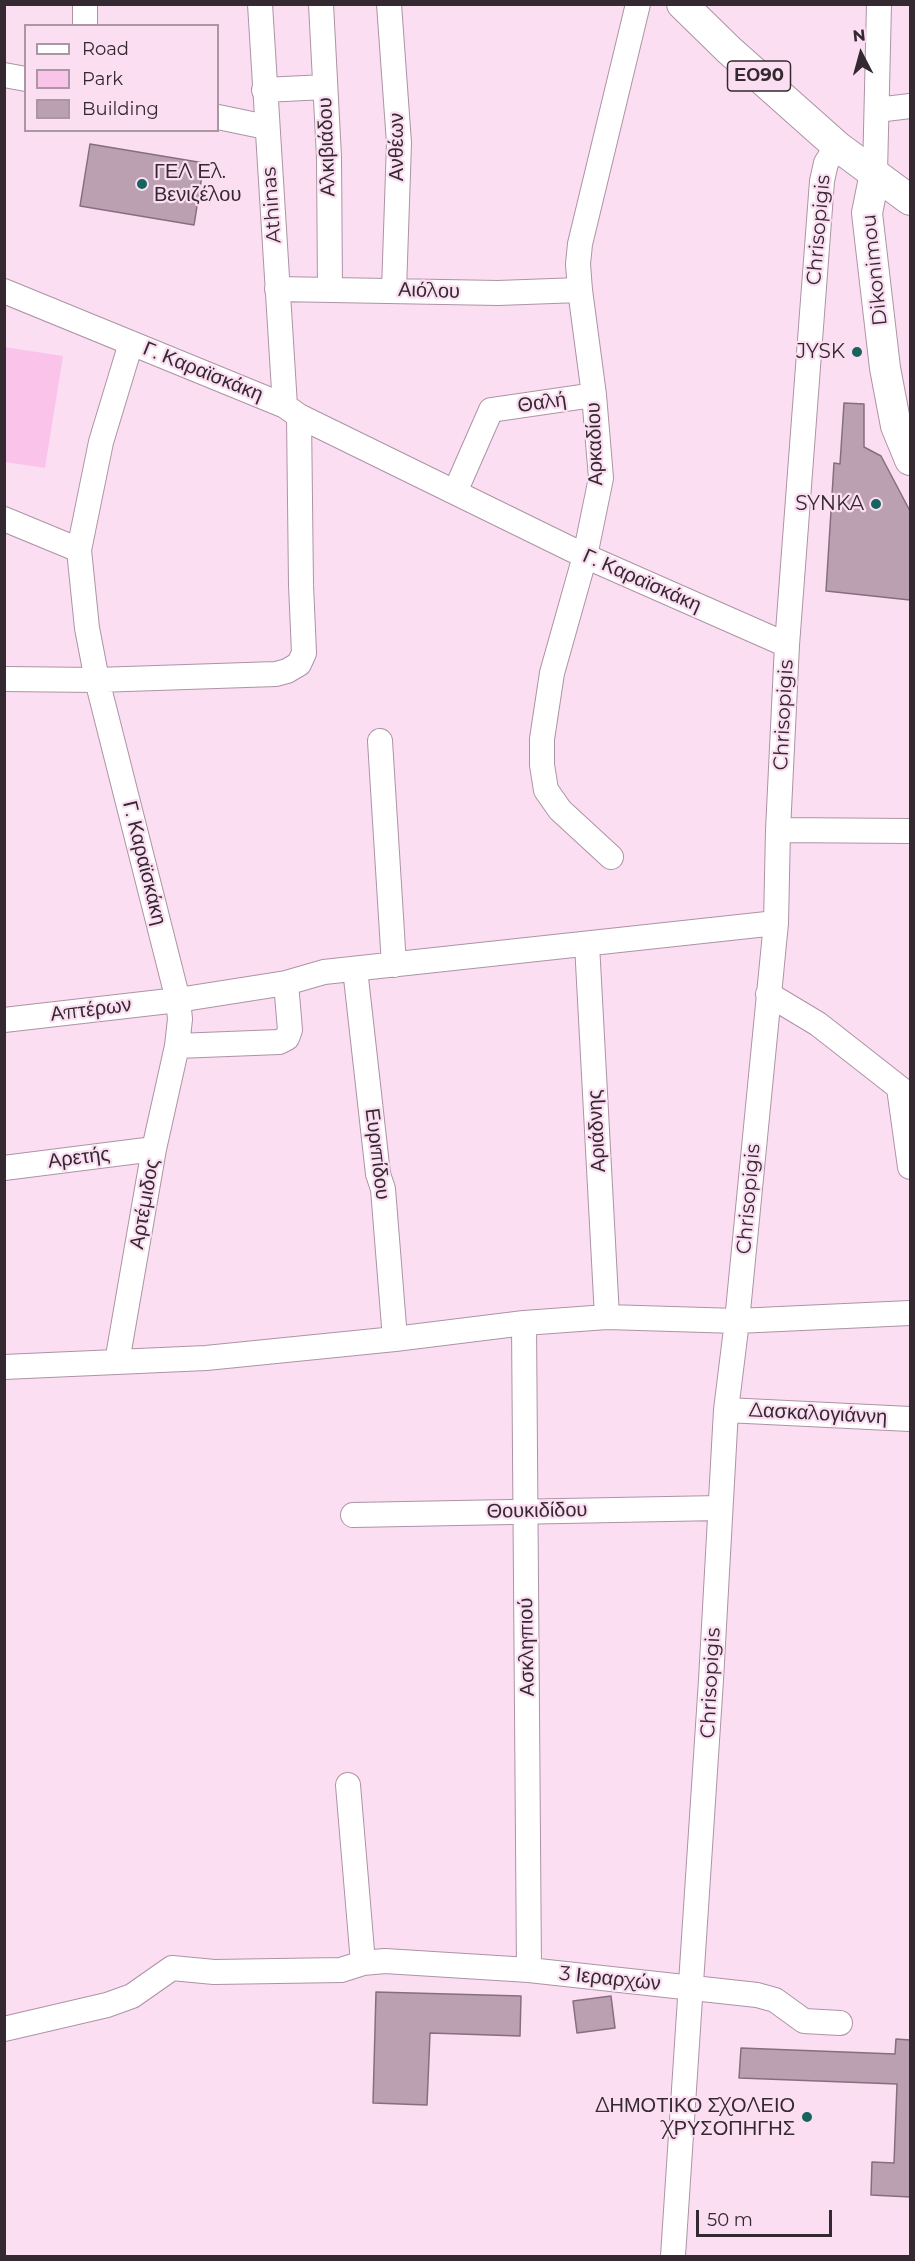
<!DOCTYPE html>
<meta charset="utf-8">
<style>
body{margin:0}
#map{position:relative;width:915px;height:2261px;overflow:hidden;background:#fbdef2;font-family:Montserrat,sans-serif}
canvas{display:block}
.frame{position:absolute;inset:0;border:6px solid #342930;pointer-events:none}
.legend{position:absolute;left:24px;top:24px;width:195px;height:108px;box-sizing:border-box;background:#fbdef2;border:2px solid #ab96a4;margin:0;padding:8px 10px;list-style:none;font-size:18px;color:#342930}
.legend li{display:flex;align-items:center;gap:12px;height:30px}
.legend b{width:30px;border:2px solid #ab96a4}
.north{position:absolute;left:831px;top:24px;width:60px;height:60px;-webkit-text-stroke:4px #fbdef2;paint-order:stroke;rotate:354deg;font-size:16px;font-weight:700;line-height:24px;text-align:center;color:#342930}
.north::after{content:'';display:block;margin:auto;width:21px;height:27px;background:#342930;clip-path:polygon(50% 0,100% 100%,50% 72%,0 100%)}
.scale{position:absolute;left:696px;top:2210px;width:136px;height:27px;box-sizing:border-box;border:3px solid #342930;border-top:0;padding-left:8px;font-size:18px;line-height:21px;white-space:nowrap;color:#342930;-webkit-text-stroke:4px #fbdef2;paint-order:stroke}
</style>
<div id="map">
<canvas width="915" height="2261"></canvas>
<div class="frame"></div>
<ul class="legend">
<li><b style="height:8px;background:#fff"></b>Road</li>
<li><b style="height:16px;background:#fac4ea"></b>Park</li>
<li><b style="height:16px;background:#bba0b2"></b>Building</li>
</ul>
<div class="north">N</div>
<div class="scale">50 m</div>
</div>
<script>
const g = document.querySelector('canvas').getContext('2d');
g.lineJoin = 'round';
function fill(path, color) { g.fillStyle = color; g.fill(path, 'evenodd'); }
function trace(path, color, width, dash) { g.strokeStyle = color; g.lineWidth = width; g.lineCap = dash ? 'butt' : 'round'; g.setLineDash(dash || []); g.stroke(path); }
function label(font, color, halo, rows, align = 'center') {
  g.font = font + ' Montserrat,sans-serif'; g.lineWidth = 4.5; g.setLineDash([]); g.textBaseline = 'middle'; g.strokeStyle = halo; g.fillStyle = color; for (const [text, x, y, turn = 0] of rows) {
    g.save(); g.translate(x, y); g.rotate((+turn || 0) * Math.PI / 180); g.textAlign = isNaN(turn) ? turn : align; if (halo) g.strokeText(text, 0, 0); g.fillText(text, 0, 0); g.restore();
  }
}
fill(new Path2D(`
 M4,347L63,356L45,468L5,462Z`), '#fac4ea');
const building = new Path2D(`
 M90,144L204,163L194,225L80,206Z
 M844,403L864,404V447L881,456L910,511V600L826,591L834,463L840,464Z
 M376,1992L521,1996L520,2036L430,2033L427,2105L373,2103Z
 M611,1996L615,2028L577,2033L573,2001Z
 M896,2039L910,2040V2197L871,2195L872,2162L894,2163L897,2084L739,2078L741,2048L895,2054Z`);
fill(building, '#bba0b2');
trace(building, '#876e7f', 1.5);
const minor = new Path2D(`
 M85,4V26
 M260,4L285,406
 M321,4L329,157L330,289
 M389,4L399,143L394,290
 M4,75L26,79
 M264,90L325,87
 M877,110L910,106
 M218,117L266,127
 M875,173L879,4
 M277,289L498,293L580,290
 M4,291L285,406L299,416L585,556L787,645
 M131,343L101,442L79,550L87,628L97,680L178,1000L180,1019L177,1046L279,1042L287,1038L290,1030L286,983L324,972L776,923
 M455,492L491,410L594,395
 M4,519L79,550
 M4,679L97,680L276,674L287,671L299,664L304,653L301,585L299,416
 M380,741L394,965
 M778,830L910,831
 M611,857L560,810L546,790L542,765V739L552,673L585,556L601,478L594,395L580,290L578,264L580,244L638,4
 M587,944L607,1317
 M355,969L378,1174L383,1189L395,1339
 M768,994L818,1024L910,1096
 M4,1020L178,1000L286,983
 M899,1088L910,1167
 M4,1168L154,1149
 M524,1323L529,1970
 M117,1362L154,1149L177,1046
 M4,1367L206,1358L395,1339L524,1323L607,1317L737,1321L910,1313
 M726,1410L910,1419
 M353,1515L720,1508
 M348,1785L363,1963
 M4,2029L107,2005L132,1996L172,1968L214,1972L341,1970L363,1963L385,1961L529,1970L757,1995L775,2000L804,2021L840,2023
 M673,2256L711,1680L726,1410L737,1321L776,923L778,830L787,645L822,181L826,163L837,146`);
const major = new Path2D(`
 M682,4L729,50L837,146L910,200
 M875,173L867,213L885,368L896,426L910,460`);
trace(minor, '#ad93a5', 26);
trace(major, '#ad93a5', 32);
trace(minor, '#fff', 24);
trace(major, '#fff', 30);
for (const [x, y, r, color] of [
 [142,184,6,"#17645e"],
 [857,352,6,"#17645e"],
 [876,504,6,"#17645e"],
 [807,2117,6,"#17645e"]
]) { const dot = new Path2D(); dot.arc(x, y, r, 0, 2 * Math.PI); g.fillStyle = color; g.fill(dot); trace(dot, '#fbdef2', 2); }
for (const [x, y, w] of [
 [759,76,63]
]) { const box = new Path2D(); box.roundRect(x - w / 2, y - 15, w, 30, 4.5); g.fillStyle = '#fbdef2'; g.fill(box); trace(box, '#342930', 1.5); }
label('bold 18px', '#342930', null, [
 ["ΕΟ90",759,76]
]);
label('20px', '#342930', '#fbdef2', [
 ["Αλκιβιάδου",327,147,-92],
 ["Ανθέων",397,147,-90],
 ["Athinas",272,205,-94],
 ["Chrisopigis",819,230,-85],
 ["Dikonimou",875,270,-96],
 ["Αιόλου",429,291,2],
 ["Γ. Καραϊσκάκη",203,372,22],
 ["Θαλή",542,403,-8],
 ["Αρκαδίου",595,444,-92],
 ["Γ. Καραϊσκάκη",642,581,24],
 ["Chrisopigis",784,715,-87],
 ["Γ. Καραϊσκάκη",144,863,76],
 ["Απτέρων",91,1010,-7],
 ["Αριάδνης",597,1131,-93],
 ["Ευριπίδου",377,1154,83],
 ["Αρετής",79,1158,-7],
 ["Chrisopigis",749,1199,-85],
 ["Αρτέμιδος",145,1204,-80],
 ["Δασκαλογιάννη",818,1414,3],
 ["Θουκιδίδου",537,1511,-1],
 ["Ασκληπιού",527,1647,-91],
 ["Chrisopigis",711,1683,-87],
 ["3 Ιεραρχών",610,1979,6]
]);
label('20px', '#342930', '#fbdef2', [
 ["ΓΕΛ Ελ.",154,172,"left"],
 ["Βενιζέλου",154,195,"left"],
 ["JYSK",845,352],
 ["SYNKA",864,504],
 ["ΔΗΜΟΤΙΚΟ ΣΧΟΛΕΙΟ",795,2106],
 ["ΧΡΥΣΟΠΗΓΗΣ",795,2129]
], 'right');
</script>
